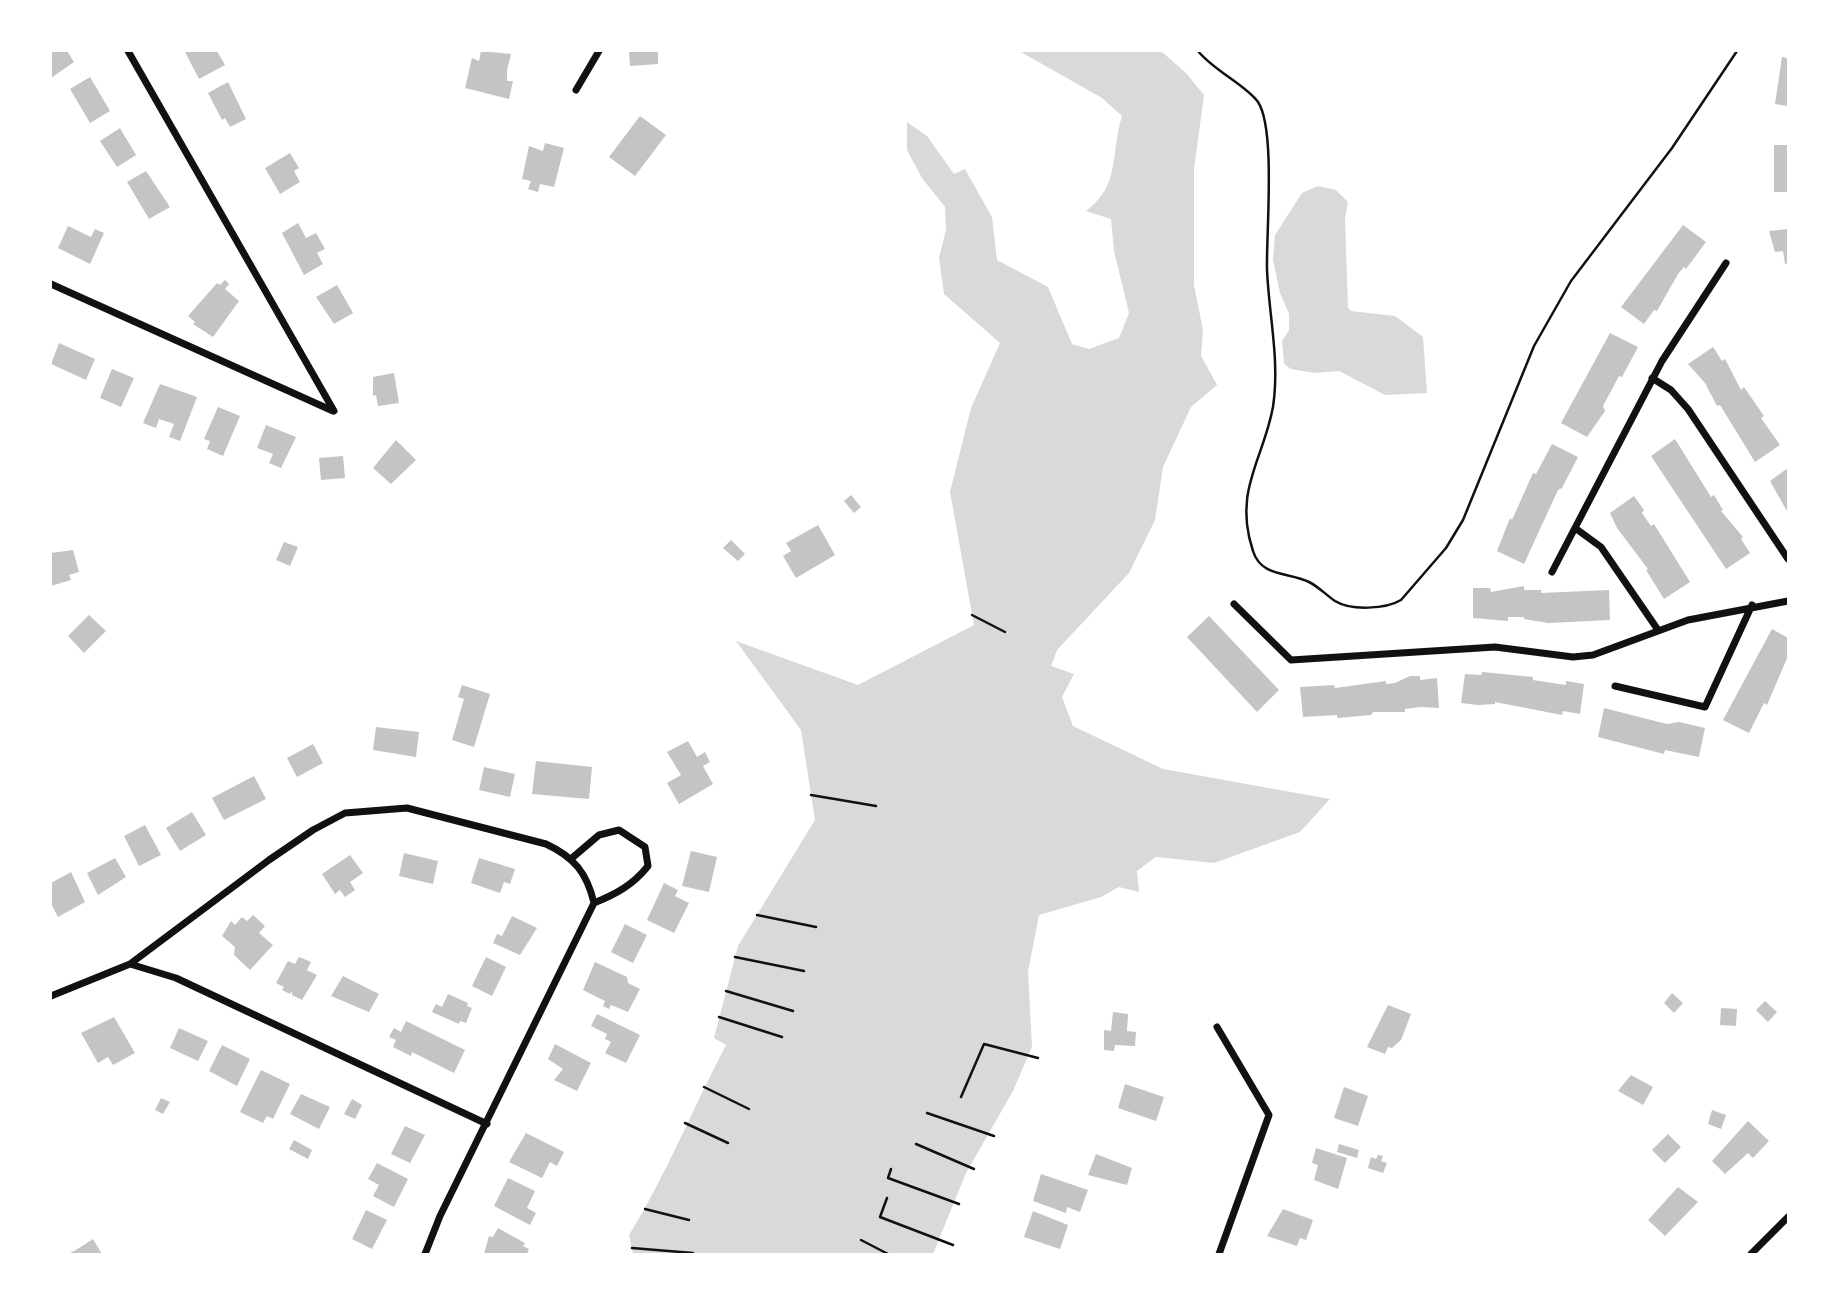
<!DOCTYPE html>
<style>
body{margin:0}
#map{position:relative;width:1839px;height:1305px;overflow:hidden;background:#fff;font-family:"Source Sans 3",sans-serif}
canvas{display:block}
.frame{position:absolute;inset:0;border:52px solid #fff;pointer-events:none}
</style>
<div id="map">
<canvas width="1839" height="1305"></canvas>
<div class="frame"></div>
</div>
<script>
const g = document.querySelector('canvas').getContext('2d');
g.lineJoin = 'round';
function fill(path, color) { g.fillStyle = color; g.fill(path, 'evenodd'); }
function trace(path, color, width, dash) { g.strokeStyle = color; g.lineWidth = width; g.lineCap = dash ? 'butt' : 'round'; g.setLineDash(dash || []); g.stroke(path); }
fill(new Path2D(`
 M1019,51H1161L1186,73L1204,95L1194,169V285L1203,330L1201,356L1217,385L1191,407L1163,467L1155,520L1129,573L1057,650L1051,666L1074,674L1062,697L1073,726L1163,769L1330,799L1300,832L1214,863L1156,857L1137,871L1139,892L1119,887L1101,897L1039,915L1028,972L1032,1047L1013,1091L966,1173L933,1254H633L629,1235C666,1175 693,1108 726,1045L714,1038L738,946L815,820L801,730L736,641L858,685L974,625L950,492L971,408L1000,343L944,294L939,258L946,230L945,207L922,178L907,150V122L927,136L954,174L965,169L992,217L997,260L1048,287L1072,344L1089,349L1119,338L1129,313L1114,251L1111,219L1086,211C1121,185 1110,154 1122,116L1102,98Z
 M1318,186L1336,190L1348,202L1345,219L1348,308L1351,311L1395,316L1423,337L1427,393L1385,395L1339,371L1315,373L1291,369L1284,364L1282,341L1289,330V314L1280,293L1273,260L1275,235L1302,193Z`), '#d9d9d9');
fill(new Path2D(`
 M51,51H67L74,62L51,78Z
 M217,51L225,65L199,79L185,52Z
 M481,51L511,54L507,70V81H513L509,99L465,88L472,58L479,61Z
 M629,51H658V64L630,66Z
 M1782,57L1788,58V106L1775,104Z
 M90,77L110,111L90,123L70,89Z
 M228,82L246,119L230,127L225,118L222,120L208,93Z
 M640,116L666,135L635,176L609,157Z
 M120,128L136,155L117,167L100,141Z
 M545,143L564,148L554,187L540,184L538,192L528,189L531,181L522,179L529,146L543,151Z
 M1774,145H1788V192H1774Z
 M290,153L299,168L294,171L300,182L280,194L265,168Z
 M146,171L170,207L149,219L127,182Z
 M298,223L306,238L316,233L325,249L317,253L323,264L304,275L282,233Z
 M1683,225L1706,242L1686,269L1684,267L1678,274L1657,311L1654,310L1644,324L1621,307Z
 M68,226L91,237L95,229L104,233L90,264L58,248Z
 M1788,229V263L1785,264L1783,251L1775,252L1769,231Z
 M225,280L229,284L225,289L239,301L213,337L193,324L195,322L188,316L217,283L220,285Z
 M337,285L353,313L334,324L316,297Z
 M1610,333L1638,347L1622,377L1619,376L1603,406L1605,411L1587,437L1561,423Z
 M59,343L95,359L86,380L51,364Z
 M1713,347L1722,361L1725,359L1741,390L1744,387L1764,416L1761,418L1780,445L1755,462L1720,405L1717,406L1705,383L1688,364Z
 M112,369L134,378L121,407L100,398Z
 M394,373L399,403L378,406L376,395L373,396V377Z
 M160,384L197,397L180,441L169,437L174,424L159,419L156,428L143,423Z
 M218,407L240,416L223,456L207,449L210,441L204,439Z
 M266,425L296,437L281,468L269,463L273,454L257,448Z
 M1675,439L1711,497L1714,495L1723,510L1721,511L1743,537L1741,539L1750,553L1726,569L1651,456Z
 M396,440L416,460L391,484L373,468Z
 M1552,444L1578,457L1562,488L1558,490L1524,564L1497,551L1510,518L1512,520L1533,473L1536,474Z
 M343,456L345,478L321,480L319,458Z
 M1788,468V513L1770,481Z
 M851,495L861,507L854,513L844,501Z
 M1634,496L1644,510L1642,513L1651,526L1654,524L1690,582L1664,599L1646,570L1648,569L1617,528L1610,513Z
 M818,525L835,555L796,578L783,556L791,551L786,543Z
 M731,540L745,554L738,561L723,548Z
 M284,542L298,547L290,566L276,560Z
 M73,550L79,572L69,575L71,580L51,586V553Z
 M1524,586V590H1541V593L1609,590L1610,620L1548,623L1524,619V617H1508V621L1473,618V588H1490L1491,592Z
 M89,615L106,631L84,653L68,636Z
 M1209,616L1279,690L1257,712L1187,637Z
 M1772,629L1788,638V656L1767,705L1764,703L1749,733L1723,720Z
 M1482,672L1533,677V680L1566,685V681L1584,684L1580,714L1563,711L1562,715L1495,702V704L1478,705L1461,703L1465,674L1481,675Z
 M1410,676H1420V680L1437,678L1439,708L1421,707L1405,709V712H1373L1371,715L1337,718V715L1303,717L1300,687L1334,685L1335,688L1386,681V684L1395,683Z
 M462,685L490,694L474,747L452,740L464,699L458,697Z
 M1604,708L1667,724L1679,722L1705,728L1699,757L1665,750L1664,754L1598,737Z
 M376,727L419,732L416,757L373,750Z
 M688,741L697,757L705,752L710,762L703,766L713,784L679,804L667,783L681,775L667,752Z
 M313,744L323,763L297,777L287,758Z
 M536,761L592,767L589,799L532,794Z
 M484,767L515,774L510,797L479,790Z
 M254,776L266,799L224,820L212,798Z
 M192,812L206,835L180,851L166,828Z
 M145,825L161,855L139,866L124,836Z
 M691,851L717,857L709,892L682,886Z
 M404,853L438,861L433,884L399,876Z
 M350,855L363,873L350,882L355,890L345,897L340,890L335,894L322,874Z
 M115,858L126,877L98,895L87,873Z
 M479,858L515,869L510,884L504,882L500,893L471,883Z
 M71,872L85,902L58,917L51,904V883Z
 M664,883L678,890L675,896L689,903L674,933L647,920Z
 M253,915L265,926L259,933L273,945L250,970L234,955L235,947L222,936L231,921L235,925L242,917L247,921Z
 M512,916L537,928L520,955L493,943L497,934L502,936Z
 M625,924L647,935L633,963L611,952Z
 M299,957L311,962L307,970L317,975L302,1000L292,995V991L290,994L282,990L284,987L276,983L288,961L295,964Z
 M486,957L506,967L492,996L472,986Z
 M595,962L627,977L628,983L640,989L628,1012L611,1005L609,1009L603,1006L605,1001L583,990Z
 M343,976L379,994L369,1012L331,996Z
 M1672,993L1683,1003L1674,1013L1664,1003Z
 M448,994L468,1003L467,1006L472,1008L466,1023L460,1021L459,1024L432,1012L436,1004L442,1007Z
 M1765,1001L1777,1012L1768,1022L1756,1010Z
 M1388,1005L1411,1014L1401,1040L1392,1048L1388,1047L1385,1054L1367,1047Z
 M1721,1008L1737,1009L1736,1026L1720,1025Z
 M1113,1012L1128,1014L1127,1031L1136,1032L1135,1046L1115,1045L1114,1051L1104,1050V1030L1111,1031Z
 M597,1014L640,1035L626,1063L605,1053L611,1042L605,1039L607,1034L591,1026Z
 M114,1017L135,1053L113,1065L108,1057L98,1063L81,1033Z
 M406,1021L465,1050L454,1073L412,1052L411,1056L393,1047L396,1040L389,1037L394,1028L401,1032Z
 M179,1028L208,1041L198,1061L170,1048Z
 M555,1044L591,1063L577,1091L554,1080L563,1069L548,1059Z
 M222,1045L250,1059L237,1086L209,1071Z
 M261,1070L290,1084L273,1119L267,1116L263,1123L240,1112Z
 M1631,1075L1653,1087L1643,1105L1618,1091Z
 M1125,1084L1164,1097L1156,1121L1118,1108Z
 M1344,1087L1368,1096L1358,1126L1334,1118Z
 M301,1094L330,1107L319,1129L290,1114Z
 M161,1098L170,1102L163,1114L155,1110Z
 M352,1099L362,1105L355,1119L344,1114Z
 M1712,1110L1726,1115L1721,1129L1708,1124Z
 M1748,1121L1769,1141L1753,1158L1748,1153L1725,1174L1712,1161Z
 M405,1126L425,1135L410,1163L391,1154Z
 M526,1133L564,1152L557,1166L550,1162L542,1178L509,1162Z
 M1668,1134L1681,1147L1665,1163L1652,1150Z
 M294,1140L312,1150L308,1159L289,1149Z
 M1339,1144L1359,1150L1357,1158L1337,1152Z
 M1316,1148L1347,1158L1338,1189L1314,1180L1318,1165L1312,1163Z
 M1096,1154L1132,1168L1127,1185L1088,1175Z
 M1378,1155L1383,1156L1381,1161L1387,1163L1383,1173L1368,1168L1371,1157L1376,1159Z
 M377,1163L408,1179L394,1207L373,1196L379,1185L368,1179Z
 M1041,1174L1088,1190L1080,1212L1067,1207L1066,1213L1033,1201Z
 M508,1178L535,1191L527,1208L536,1213L530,1225L494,1206Z
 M1678,1187L1698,1202L1665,1236L1648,1220Z
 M1283,1209L1313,1220L1306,1240L1300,1238L1297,1246L1267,1236Z
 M366,1210L387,1220L372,1249L352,1239Z
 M1033,1211L1068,1225L1060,1249L1024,1237Z
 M498,1228L525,1243L523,1246L529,1249L527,1254H484L489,1236L493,1237Z
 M93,1239L102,1254H68L76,1250Z`), '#c4c4c4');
trace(new Path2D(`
 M1198,51C1214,71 1246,85 1258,102C1276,129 1266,235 1267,270C1269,316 1280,361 1273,407C1263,461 1233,491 1253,551C1261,577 1288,572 1309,582C1319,587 1326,595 1335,601C1351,611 1386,609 1401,600L1446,548L1463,520L1534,346L1571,281L1672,148L1737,51
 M972,615L1005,632
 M811,795L876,806
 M757,915L816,927
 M735,957L804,971
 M726,991L793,1011
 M719,1017L782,1037
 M704,1087L749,1109
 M961,1097L984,1044L1038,1058
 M927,1113L994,1136
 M685,1123L728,1143
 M916,1144L974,1169
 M891,1169L888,1178L959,1204
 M887,1198L880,1217L953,1245
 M645,1209L689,1220
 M861,1240L888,1254
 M632,1248L693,1253`), '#111', 2.5);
trace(new Path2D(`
 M128,51L334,411
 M576,90L599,51
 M51,284L333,411
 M1652,378L1671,390L1688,409L1788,559
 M1575,528L1601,547L1658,630
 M1552,572L1662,361L1726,263
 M1234,604L1291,660L1495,647L1573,657L1593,655L1688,620L1788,601
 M1615,686L1705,707L1752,605
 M572,858L599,835L619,830L645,847L648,866C633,885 616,894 594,903
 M130,964L176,978L487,1124
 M51,996L130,964L269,860L313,830L345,813L407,808L546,844C574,857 587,873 594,903L440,1216L425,1254
 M1217,1027L1269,1115L1219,1254
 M1751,1254L1788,1217`), '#111', 7);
</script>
